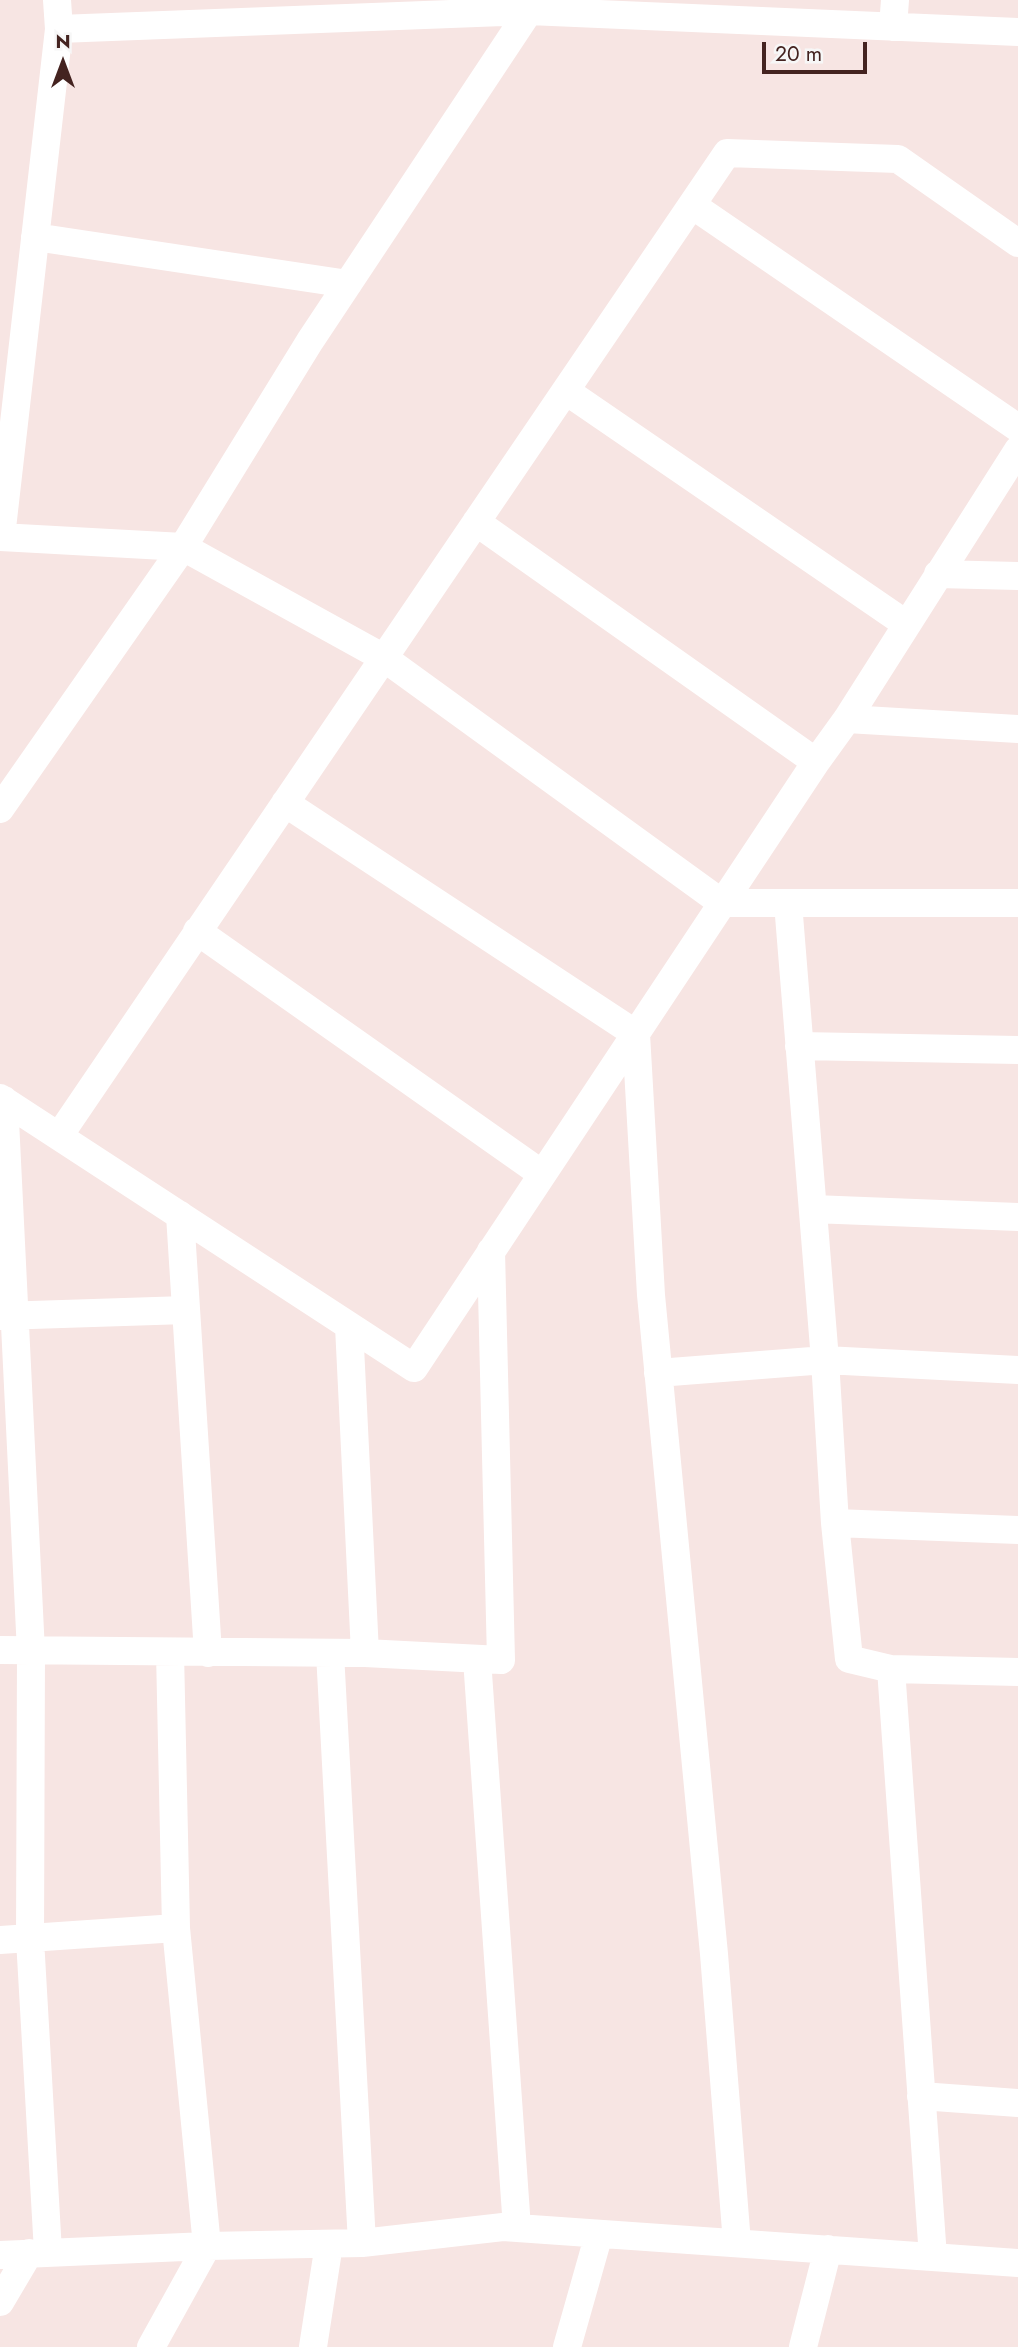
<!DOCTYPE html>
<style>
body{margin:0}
#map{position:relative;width:1018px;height:2347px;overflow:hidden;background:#f7e5e3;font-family:Jost,sans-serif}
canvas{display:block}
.north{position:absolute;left:28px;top:28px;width:70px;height:70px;-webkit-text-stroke:5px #f7f7f7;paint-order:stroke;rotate:0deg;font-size:19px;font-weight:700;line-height:28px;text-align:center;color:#442320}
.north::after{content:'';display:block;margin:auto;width:24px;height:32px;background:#442320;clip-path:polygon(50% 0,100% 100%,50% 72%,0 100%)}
.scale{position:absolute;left:762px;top:42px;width:105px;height:32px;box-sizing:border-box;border:4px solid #442320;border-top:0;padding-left:9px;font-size:21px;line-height:24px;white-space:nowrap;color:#442320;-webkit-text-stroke:5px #f7f7f7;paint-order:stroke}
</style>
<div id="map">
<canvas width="1018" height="2347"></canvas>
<div class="north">N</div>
<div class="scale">20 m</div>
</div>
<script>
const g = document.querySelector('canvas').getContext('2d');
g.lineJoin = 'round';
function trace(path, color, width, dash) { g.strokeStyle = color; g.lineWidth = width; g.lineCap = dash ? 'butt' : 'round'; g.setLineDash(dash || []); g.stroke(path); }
trace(new Path2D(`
 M893,27L895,0
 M59,29L529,11L1018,32
 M692,205L1018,428
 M35,237L348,284
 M566,391L906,624
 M476,522L816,762
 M0,537L183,547L384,658L722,903H1018
 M1,537L59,29L57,0
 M938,574L1018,576
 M847,719L1018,729
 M285,803L636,1034L651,1295L714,1954L737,2243
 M0,809L183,547L310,341L529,11L533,0
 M788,903L825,1360L835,1523L849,1659L891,1669L933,2257
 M197,931L542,1174
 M799,1046L1018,1050
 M0,1098L414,1368L816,762L847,719L1018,450
 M4,1100L31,1652L30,1939L48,2252
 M59,1136L727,153L898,159L1018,243
 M813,1209L1018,1217
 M180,1215L208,1653
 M0,1316L186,1310
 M658,1373L825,1360L1018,1370
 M835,1523L1018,1530
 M0,1650L365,1653L349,1326
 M170,1652L176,1928
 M330,1653L362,2243
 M365,1653L501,1660L491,1251
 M477,1659L517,2228
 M891,1669L1018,1672
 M0,1940L176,1928L207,2246L362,2243L503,2227L1018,2263
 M921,2096L1018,2103
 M0,2255L207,2246
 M0,2302L29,2253
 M151,2347L207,2246
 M313,2347L329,2244
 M567,2347L599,2234
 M803,2347L828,2249`), '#fff', 28);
</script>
